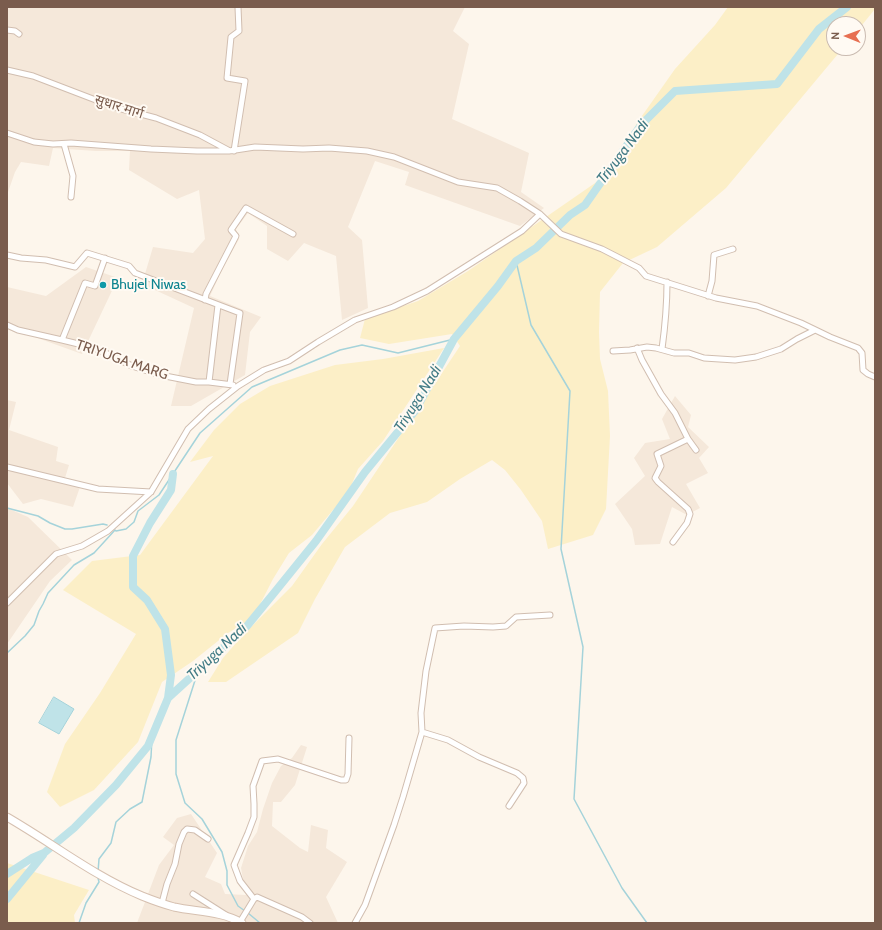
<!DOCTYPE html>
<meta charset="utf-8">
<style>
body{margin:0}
#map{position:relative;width:882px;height:930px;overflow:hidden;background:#fdf6ec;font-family:Cabin,sans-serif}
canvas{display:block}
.frame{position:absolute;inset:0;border:8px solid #7a5c4d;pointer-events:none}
.north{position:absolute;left:826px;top:16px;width:40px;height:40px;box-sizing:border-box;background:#fffaf3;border:1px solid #cabbb1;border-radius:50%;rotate:271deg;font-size:11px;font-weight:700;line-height:16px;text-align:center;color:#7a5c4d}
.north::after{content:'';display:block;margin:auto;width:14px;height:18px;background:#e76f51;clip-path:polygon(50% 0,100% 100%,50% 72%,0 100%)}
</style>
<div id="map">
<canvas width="882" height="930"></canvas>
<div class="frame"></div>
<div class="north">N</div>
</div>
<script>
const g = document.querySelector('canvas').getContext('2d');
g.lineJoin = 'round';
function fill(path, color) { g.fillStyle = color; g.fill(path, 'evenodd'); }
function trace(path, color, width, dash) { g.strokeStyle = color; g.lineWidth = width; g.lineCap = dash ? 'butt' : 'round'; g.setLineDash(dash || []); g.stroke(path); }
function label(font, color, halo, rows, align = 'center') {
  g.font = font + ' Cabin,"Noto Sans Devanagari",sans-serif'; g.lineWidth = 4; g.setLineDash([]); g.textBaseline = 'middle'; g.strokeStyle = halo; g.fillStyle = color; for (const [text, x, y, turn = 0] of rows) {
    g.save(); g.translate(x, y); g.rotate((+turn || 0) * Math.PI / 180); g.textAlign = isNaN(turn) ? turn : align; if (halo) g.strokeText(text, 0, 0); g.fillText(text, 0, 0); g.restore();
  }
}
fill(new Path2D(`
 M7,7H465L453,31L469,44L452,119L529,153L521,192L544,208L520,226L405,185L409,172L375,161L348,227L362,240L368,308L342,320L336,256L304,243L288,261L267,249V226L248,213L236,229L239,239L223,268L210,296L261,317L250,332L245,375L191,406H171L194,308L142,284L153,247L193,253L205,239L199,190L177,199L129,170L130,151H96L53,148L49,166L21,162L15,172L7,195Z
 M86,267L118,278L82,354L7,327V287L46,296Z
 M675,396L691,415L688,427L709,447L699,458L708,473L686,484L700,508L687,515L672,507L660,544L635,545L632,529L615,504L645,476L634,458L645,443L670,439L662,419Z
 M7,400L16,402L9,430L58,447L56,461L69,465L65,478L80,487L73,507L41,499L23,504L7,483Z
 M7,508L28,517L72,560L50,581L7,644Z
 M301,745L307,747L295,785L281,802H273L272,826L300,848L308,852L311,825L328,830L326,848L347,862L326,897L338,923H137L159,865L174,845L163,837L177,818L191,814L217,853L205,877L221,884L225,894L246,895L241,868L248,846L257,832L263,809L272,783L281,766L292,758Z`), '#f5e8da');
fill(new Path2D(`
 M728,7H875V9L858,30V24H834V48H843L726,188L657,247L623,263L600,292L599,332L600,359L608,391L610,436L606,509L593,535L548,549L542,521L521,490L505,470L492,460L460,479L427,502L390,513L345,547L315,599L298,633L226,682H208L223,658L244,634L292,586L322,544L353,506L460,346L452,334L389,344L360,338L365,319L418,301L468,271L611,172L637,123L675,69L715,25Z
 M444,348L383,441L358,469L347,496L333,510L312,535L289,553L273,579L253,618L228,633L193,661L162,682L138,742L94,790L60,807L47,792L65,744L100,693L136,634L63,590L92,561L140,555L213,456L190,462L214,430L240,404L270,386L335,365L383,359Z
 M7,863L89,890L74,915L75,923H7Z`), '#fcefc7');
const water = new Path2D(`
 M54,697L74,709L59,734L39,723Z`);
fill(water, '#bfe3e8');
trace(water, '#a5d3da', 1);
trace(new Path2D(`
 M516,261L531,325L570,391L561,549L583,647L574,799L622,888L647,923
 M7,508L38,516L50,523L65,529H72L103,524L107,525
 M7,653L25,636L34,625L39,611L43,604L48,593L74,565L94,553L115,530L116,531L126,529L134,522L138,511L159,495L200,433L252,387L340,350L362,345L398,353L454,339
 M198,671L176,740V774L185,803L202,819L222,852L227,871V885L238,906L245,911
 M98,872L99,859L111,843L116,822L130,809L142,802L151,757L152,737
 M248,913L260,923
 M79,923L86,903L99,882L98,878`), '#a5d3da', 1.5);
trace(new Path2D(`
 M168,698L171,675L165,629L147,600L133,587V556L150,523L171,490L173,474
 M7,874L32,858L44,853L74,828L116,785L148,746L168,698L247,626L274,593L316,541L365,472L415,411L454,339L498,286L516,261L536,248L570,215L585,205L641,125L675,91L777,84L819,29L847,7
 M7,899L43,855`), '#bfe3e8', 8);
const street = new Path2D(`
 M7,30L15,31L19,34
 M7,70L33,76L114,107L156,118L200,135L228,150
 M7,133L34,142L53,144L71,143L151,149L197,151H229L255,147L303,149L329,148L367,151L394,157L458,182L497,188L520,201L540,214L561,234L602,249L639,268L646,276L716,298L757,306L801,323L830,337L858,348L862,353L863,370L868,374L875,377
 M64,144L73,176L71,197
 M234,151L245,81L227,78L231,37L239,31L238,7
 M7,255L21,258L46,260L75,267L87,253L129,266L135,273L240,313L230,384
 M708,296L712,281L714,255L733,249
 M205,300L206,294L236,236L231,230L246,208L293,234
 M7,325L18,330L62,340L91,347L108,354L132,366L160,375L196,382H209L233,385
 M62,340L85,283L95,286L105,258
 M637,348L642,360L661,394L675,413L688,439L696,450
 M662,349C665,327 667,305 667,282
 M613,351L630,350L647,347L656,348L674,353H689L704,358L735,360L756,357L781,349L797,339L815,330
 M209,382L218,305
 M7,467L98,489L151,492
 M673,542L687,523L690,514L688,509L658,482L655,478L661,466L657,454L688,439
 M7,603L56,554L82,546L108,531L151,492L188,429L209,409L238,386L264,370L289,361L318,342L355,320L393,307L427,291L522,231L540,214
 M422,732L448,740L479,757L517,773L523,778L524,783L509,806
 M193,894L226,915
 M254,899L257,897L302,917L310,923
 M162,903L167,884L175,864L179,844L184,832L187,829L195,830L208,839
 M240,922L254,899L240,881L234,865L248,833L254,817V804L253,786L262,761L278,759L341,780H346L348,774L349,738
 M355,923L365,905L394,825L403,797L422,732L421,713L426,671L435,628L464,626L493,627L506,626L516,617L550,615`);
const secondary = new Path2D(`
 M7,817C52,843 94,876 142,896C152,900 163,904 174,907C197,912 221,911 242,923`);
trace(street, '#d1beb0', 7);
trace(secondary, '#d6c0b0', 9);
trace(street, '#fff', 5);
trace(secondary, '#fff', 7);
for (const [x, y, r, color] of [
 [103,285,4,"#0f9aa8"]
]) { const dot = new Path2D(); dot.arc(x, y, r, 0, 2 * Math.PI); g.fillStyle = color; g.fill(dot); trace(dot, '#fffaf3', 1.5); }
label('14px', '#7a5c4d', '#fffaf3', [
 ["सुधार मार्ग",119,107,18],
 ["TRIYUGA MARG",122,360,19]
]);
label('14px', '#0d838f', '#fffaf3', [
 ["Bhujel Niwas",111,285]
], 'left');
label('italic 15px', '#437c86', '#fffaf3', [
 ["Triyuga Nadi",623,152,-53],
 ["Triyuga Nadi",418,399,-58],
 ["Triyuga Nadi",217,652,-43]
]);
</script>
